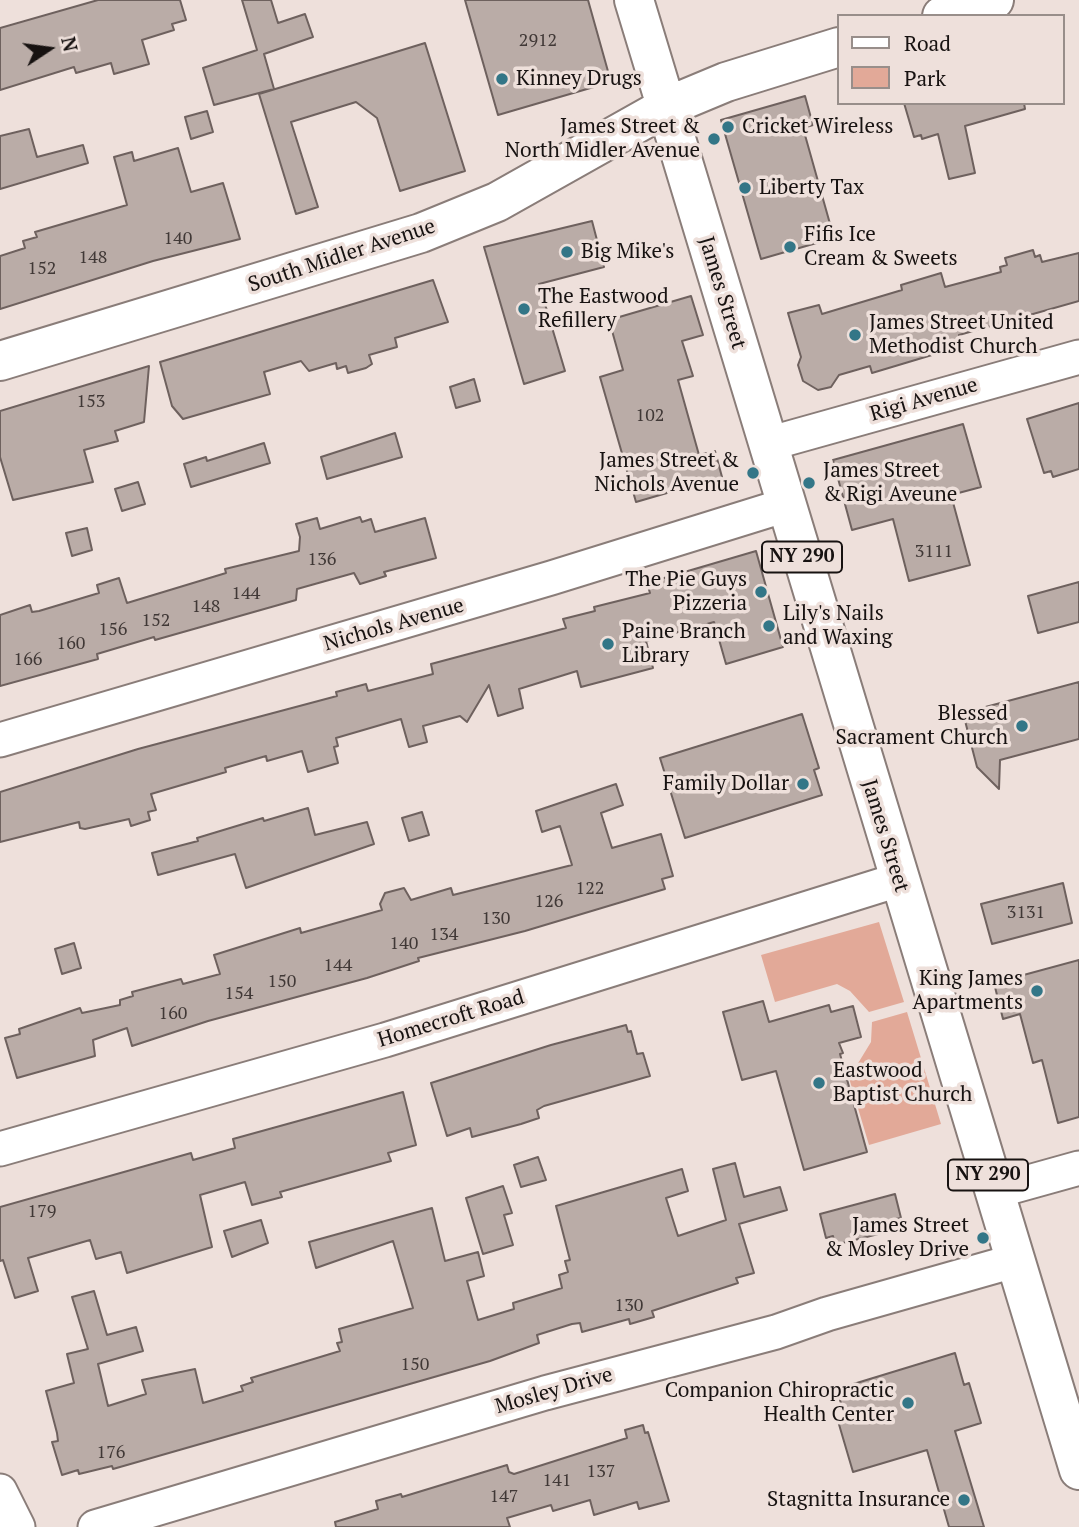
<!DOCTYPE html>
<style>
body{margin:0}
#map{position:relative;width:1079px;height:1527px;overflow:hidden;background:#eee0db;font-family:"PT Serif",serif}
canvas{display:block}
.legend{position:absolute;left:837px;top:14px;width:228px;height:91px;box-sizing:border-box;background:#eee0db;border:2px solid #988e8a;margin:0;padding:9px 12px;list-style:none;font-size:21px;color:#171211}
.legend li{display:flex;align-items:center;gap:14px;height:35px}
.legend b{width:35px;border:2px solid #988e8a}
.north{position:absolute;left:14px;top:14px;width:70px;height:70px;-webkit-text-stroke:5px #eee0db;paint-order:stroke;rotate:77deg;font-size:19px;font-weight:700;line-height:28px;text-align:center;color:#171211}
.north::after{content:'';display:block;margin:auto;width:24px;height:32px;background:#171211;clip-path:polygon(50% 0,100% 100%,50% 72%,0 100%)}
</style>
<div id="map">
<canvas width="1079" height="1527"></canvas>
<ul class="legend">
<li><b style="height:9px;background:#fff"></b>Road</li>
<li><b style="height:19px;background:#e2a998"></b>Park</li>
</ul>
<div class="north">N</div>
</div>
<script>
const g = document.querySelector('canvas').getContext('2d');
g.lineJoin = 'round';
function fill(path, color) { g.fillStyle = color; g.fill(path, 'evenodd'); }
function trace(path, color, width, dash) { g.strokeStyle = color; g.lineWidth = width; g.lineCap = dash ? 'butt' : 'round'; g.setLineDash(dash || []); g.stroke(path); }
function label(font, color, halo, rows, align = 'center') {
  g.font = font + ' "PT Serif",serif'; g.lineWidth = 7; g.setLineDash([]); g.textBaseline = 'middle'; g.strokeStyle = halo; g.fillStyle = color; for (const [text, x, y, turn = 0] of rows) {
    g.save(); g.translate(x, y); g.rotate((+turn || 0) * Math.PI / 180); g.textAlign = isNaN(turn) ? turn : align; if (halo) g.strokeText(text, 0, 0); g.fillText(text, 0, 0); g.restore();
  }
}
fill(new Path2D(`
 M879,922L904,1002L869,1012L850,991L837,984L775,1002L761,955Z
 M907,1012L941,1124L869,1145L849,1078L871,1042L872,1022Z`), '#e2a998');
const building = new Path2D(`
 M98,0H180L186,20L172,24L174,30L142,40L149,64L114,74L111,63L76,73L74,67L0,90V28Z
 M242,0H271L278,23L305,14L313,37L264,54L274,89L214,105L203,68L257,50Z
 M465,0H588L611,82L498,115Z
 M425,43L465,171L400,191L377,118L356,102L291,122L318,207L296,214L259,94Z
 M805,96L813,125L803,128L834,238L761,259L721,120Z
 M904,103H1024L1025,109L965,126L975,173L949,179L938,134L922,139L921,135L914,137Z
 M207,111L213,132L191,139L185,117Z
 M29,129L37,157L83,145L88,163L0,189V136Z
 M178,148L191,192L223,183L240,239L153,261L0,309V256L25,248L23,241L37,237L35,232L127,205L114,157L132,152L134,161Z
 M592,221L604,267L539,284L565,371L524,384L484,247Z
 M1033,250L1035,257L1040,255L1042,262L1079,253V301L959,335L962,346L872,373L870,366L839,375L831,387L818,390L803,381L798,365L801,357L788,313L819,305L822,314L902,290L901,285L941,273L945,287L1001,272L1000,267L1007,265L1005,258Z
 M433,280L448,322L395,338L397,347L369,355L372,364L366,368L348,373L346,366L337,369L336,363L309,371L301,361L264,372L270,394L183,419L172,406L160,362Z
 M691,296L703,335L682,341L693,376L678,380L699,455L715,451L722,477L636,502L600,377L623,370L609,320Z
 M149,366L144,422L115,431L118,441L84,450L93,482L13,500L0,457V411Z
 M474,379L480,401L456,408L450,387Z
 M1079,403V469L1053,477L1051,471L1044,473L1027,419Z
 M963,424L981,487L951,495L970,565L909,581L893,519L852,530L833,460Z
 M395,433L402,457L327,479L321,457Z
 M264,443L270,463L191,487L184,464L206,457L207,461Z
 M138,482L145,504L122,511L115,489Z
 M360,517L362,522L371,519L375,532L425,518L436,558L384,572L386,576L360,584L354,573L297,589L296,600L155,640L154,637L97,654L98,659L0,686V615L30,605L32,612L39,611L99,593L97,585L119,578L127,603L226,573L225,569L299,551L300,537L296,524L317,518L320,529Z
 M87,528L92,550L72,556L66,533Z
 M756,551L783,647L726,664L714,622L646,641L653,668L581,687L577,671L519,689L523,708L498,716L489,685L467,722L460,716L423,726L427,742L409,747L401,719L336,738L338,746L334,747L338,763L308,772L302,751L267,761L266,756L225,768L226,772L151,794L156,810L148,812L150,820L131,826L129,819L85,829L80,828L79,822L0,842V792L138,749L337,696L336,692L366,684L368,691L433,674L431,664L566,628L563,619L595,611L594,607L650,593L647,583Z
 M1079,582V622L1038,633L1028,596Z
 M1079,682V739L1000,760L999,789L977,767L963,713Z
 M802,714L819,768L814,770L822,795L685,838L660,758Z
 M616,784L623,805L601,813L612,848L661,834L673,876L662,879L665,889L525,931L418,958L419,961L367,978L208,1021L132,1046L127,1028L93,1040L95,1056L17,1078L5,1038L20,1034L19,1029L80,1008L82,1013L120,1005V1000L133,996L132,992L181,979L183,984L220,974L214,955L300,928L301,933L382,910L380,904L385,893L404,888L411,900L451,888L453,895L572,865L560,826L542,832L536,811Z
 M308,808L315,835L367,822L374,844L246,888L235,854L158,875L152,853L198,841L197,838L263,818L264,821Z
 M422,812L429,835L409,841L402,818Z
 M1063,883L1072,923L992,944L981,904Z
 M74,943L81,968L62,974L55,949Z
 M1079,960V1117L1058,1123L1042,1060L1033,1063L1020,1014L1003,1019L994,983Z
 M763,1001L769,1022L829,1005L831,1012L853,1006L861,1037L839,1043L843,1053L840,1054L867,1152L804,1170L776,1071L742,1080L723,1012Z
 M626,1025L628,1032L631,1031L637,1054L643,1053L650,1076L544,1106L537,1110L539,1118L521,1124L472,1137L470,1128L447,1136L431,1083L551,1045Z
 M403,1092L416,1145L388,1153L391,1161L280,1192L282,1197L252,1205L245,1182L200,1195L212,1247L127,1273L121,1252L96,1259L90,1240L28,1258L38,1291L15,1298L3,1260L0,1261V1207L191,1153L193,1160L235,1148L233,1139Z
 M538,1157L546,1180L521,1187L514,1165Z
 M735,1163L744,1197L780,1187L787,1210L739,1224L754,1273L736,1278L738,1283L652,1311L654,1317L630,1324L629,1319L582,1332L580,1323L572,1324L537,1335L539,1343L490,1361L113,1469L112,1466L79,1474L78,1470L62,1475L52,1442L58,1441L57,1433L46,1391L74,1383L67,1354L88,1349L72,1297L94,1291L107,1335L136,1327L143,1351L98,1364L108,1406L146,1394L142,1380L195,1369L203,1403L243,1391L241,1386L253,1382L251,1378L340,1351L337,1343L342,1342L339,1329L413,1308L393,1241L316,1268L309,1242L432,1208L445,1261L478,1252L484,1276L467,1281L478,1320L514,1309L513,1303L562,1288L559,1275L568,1272L565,1261L570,1260L556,1206L682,1169L688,1191L666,1198L678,1236L726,1220L713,1169Z
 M503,1186L512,1213L504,1215L513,1245L483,1254L466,1198Z
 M895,1194L901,1218L896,1219L898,1229L835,1245L833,1236L826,1238L820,1214Z
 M261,1220L268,1243L232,1257L224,1231Z
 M955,1353L964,1385L969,1383L981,1423L955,1431L984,1527H949L927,1450L853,1472L838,1421L845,1418L837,1389Z
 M643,1425L645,1433L648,1432L669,1501L639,1509L637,1502L594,1515L590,1500L553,1511L551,1505L507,1518L510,1527H336L335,1522L378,1509L376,1501L401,1494L402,1497L507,1465L509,1472L514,1474L627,1438L625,1430Z`);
fill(building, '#baaca7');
trace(building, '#6e615e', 2);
const minor = new Path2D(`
 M768,444L1079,357
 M0,740L551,578L786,505
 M0,1149L385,1040L898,880
 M993,1192L1079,1168
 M0,1491L18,1527
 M95,1527L545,1393L776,1332L827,1314L1014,1261`);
const major = new Path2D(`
 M634,0L1079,1470
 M942,16L994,0
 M0,361L421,233L497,202L666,107L726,82L839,47`);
trace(minor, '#8a7d79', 37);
trace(major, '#8a7d79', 42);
trace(minor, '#fff', 33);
trace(major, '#fff', 38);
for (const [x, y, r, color] of [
 [502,79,7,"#337687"],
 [728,127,7,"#337687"],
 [714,139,7,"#337687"],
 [745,188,7,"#337687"],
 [790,247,7,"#337687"],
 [567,252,7,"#337687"],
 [524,309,7,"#337687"],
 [855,335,7,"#337687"],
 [753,473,7,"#337687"],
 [809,483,7,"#337687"],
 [761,592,7,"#337687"],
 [769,626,7,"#337687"],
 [608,644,7,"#337687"],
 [1022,726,7,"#337687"],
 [803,784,7,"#337687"],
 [1037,991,7,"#337687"],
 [819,1083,7,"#337687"],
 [983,1238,7,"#337687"],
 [908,1403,7,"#337687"],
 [964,1500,7,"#337687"]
]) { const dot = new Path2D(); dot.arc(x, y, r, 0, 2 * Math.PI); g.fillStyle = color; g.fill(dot); trace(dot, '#eee0db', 2.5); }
label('18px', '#403836', null, [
 ["2912",538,41],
 ["140",178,239],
 ["148",93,258],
 ["152",42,269],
 ["153",91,402],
 ["102",650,416],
 ["3111",934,552],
 ["136",322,560],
 ["144",246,594],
 ["148",206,607],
 ["152",156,621],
 ["156",113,630],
 ["160",71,644],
 ["166",28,660],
 ["122",590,889],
 ["126",549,902],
 ["3131",1026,913],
 ["130",496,919],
 ["134",444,935],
 ["140",404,944],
 ["144",338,966],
 ["150",282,982],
 ["154",239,994],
 ["160",173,1014],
 ["179",42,1212],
 ["130",629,1306],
 ["150",415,1365],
 ["176",111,1453],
 ["137",601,1472],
 ["141",557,1481],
 ["147",504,1497]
]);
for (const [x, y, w] of [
 [802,557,80],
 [988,1175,80]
]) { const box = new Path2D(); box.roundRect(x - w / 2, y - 15.5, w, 31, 5); g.fillStyle = '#eee0db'; g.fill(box); trace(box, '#171211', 2); }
label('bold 19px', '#171211', null, [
 ["NY 290",802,557],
 ["NY 290",988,1175]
]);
label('21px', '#171211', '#eee0db', [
 ["Kinney Drugs",516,79],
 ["James Street &",700,127,"right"],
 ["North Midler Avenue",700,151,"right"],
 ["Cricket Wireless",742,127],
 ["Liberty Tax",759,188],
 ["Fifis Ice",804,235],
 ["Cream & Sweets",804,259],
 ["Big Mike's",581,252],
 ["The Eastwood",538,297],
 ["Refillery",538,321],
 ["James Street United",869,323],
 ["Methodist Church",869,347],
 ["James Street &",739,461,"right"],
 ["Nichols Avenue",739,485,"right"],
 ["James Street",823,471],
 ["& Rigi Aveune",823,495],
 ["The Pie Guys",747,580,"right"],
 ["Pizzeria",747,604,"right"],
 ["Lily's Nails",783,614],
 ["and Waxing",783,638],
 ["Paine Branch",622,632],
 ["Library",622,656],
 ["Blessed",1008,714,"right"],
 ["Sacrament Church",1008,738,"right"],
 ["Family Dollar",789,784,"right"],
 ["King James",1023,979,"right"],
 ["Apartments",1023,1003,"right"],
 ["Eastwood",833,1071],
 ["Baptist Church",833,1095],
 ["James Street",969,1226,"right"],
 ["& Mosley Drive",969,1250,"right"],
 ["Companion Chiropractic",894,1391,"right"],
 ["Health Center",894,1415,"right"],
 ["Stagnitta Insurance",950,1500,"right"]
], 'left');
label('21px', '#171211', '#eee0db', [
 ["South Midler Avenue",342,256,-18],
 ["James Street",722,293,73],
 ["Rigi Avenue",924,400,-16],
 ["Nichols Avenue",394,625,-16],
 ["James Street",885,836,73],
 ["Homecroft Road",451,1019,-17],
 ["Mosley Drive",554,1391,-16]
]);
</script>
